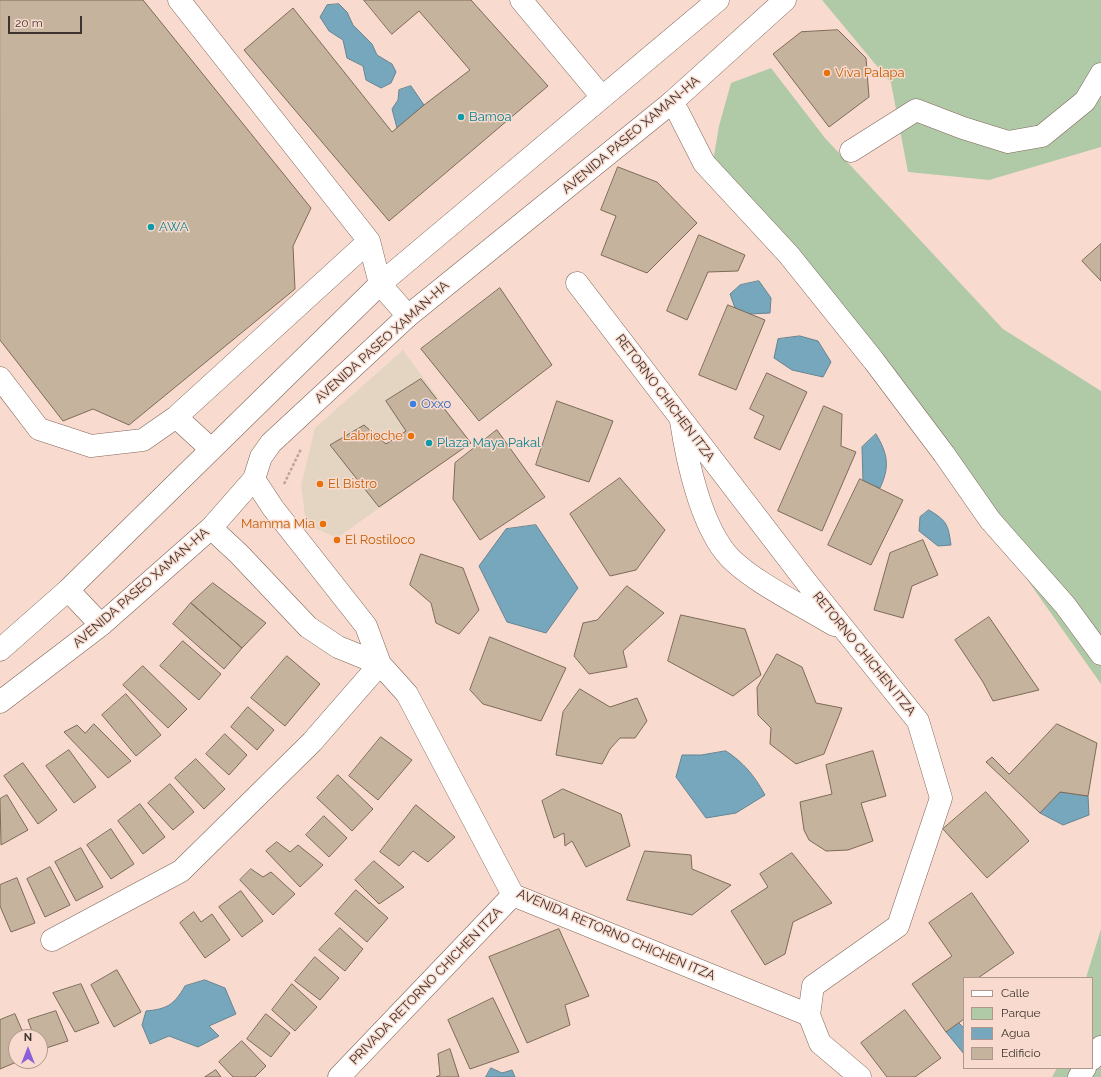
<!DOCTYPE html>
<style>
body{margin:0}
#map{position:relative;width:1101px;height:1077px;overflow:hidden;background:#f8dbce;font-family:Raleway,sans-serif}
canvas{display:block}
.legend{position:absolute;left:963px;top:977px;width:130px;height:92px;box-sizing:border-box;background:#f8dbce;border:1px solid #ae988e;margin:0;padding:5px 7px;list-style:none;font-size:12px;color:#3e332e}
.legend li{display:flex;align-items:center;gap:8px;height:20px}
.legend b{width:20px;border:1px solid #ae988e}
.north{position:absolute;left:8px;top:1029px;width:40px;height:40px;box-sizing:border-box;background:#f8dbce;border:1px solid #ae988e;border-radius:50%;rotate:0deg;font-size:11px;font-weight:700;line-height:16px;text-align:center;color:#3e332e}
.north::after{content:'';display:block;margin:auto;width:14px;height:18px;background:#8b5fd9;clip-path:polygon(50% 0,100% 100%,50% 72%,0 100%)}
.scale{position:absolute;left:8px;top:16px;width:74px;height:18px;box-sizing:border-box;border:2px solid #3e332e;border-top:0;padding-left:5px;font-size:12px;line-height:14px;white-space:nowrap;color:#3e332e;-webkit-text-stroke:3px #f8dbce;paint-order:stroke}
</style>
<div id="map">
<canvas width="1101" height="1077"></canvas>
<ul class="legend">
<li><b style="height:5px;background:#fff"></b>Calle</li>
<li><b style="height:11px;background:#b0caa8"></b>Parque</li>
<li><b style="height:11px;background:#77a7bc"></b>Agua</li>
<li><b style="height:11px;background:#c6b39e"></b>Edificio</li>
</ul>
<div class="north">N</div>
<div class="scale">20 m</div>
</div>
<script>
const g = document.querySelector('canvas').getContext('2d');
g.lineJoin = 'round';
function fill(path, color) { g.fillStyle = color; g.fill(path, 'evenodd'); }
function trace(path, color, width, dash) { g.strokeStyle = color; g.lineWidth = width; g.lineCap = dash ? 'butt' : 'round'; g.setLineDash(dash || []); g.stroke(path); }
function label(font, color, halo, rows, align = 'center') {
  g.font = font + ' Raleway,sans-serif'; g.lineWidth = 3; g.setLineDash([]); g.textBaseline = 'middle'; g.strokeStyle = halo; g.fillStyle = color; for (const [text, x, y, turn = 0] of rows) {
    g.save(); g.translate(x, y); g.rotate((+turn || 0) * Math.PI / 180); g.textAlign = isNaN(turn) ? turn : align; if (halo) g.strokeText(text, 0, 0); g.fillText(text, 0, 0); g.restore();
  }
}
fill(new Path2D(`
 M403,350L471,443L337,538L306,524L301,485L315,428Z`), '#e4d5c3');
fill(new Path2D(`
 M822,0H1101V147L989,180L908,172L891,83Z
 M771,68L825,138L1003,329L1101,391V684L1019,568L849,340L763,243L711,173L719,126L731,83Z
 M1101,929V1077H1052L1057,1068H1092V978H1086Z`), '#b0caa8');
const water = new Path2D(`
 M339,4L347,12L353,25L372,44L377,55L392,64L396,72L391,83L381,88L366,80L363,66L347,58L343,40L329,31L320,17L327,5Z
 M411,86L424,105L397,128L392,109L398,100L399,90Z
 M759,281L771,298L770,313L749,314L735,308L730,294L740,285Z
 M800,336L818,341L831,362L823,377L792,370L774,358L778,339Z
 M876,434C888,454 890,467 880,488L863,481L862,447Z
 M929,510C947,521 948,524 951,545L938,546L919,531L920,517Z
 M536,525L578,588L546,633L507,622L479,566L506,529Z
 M726,751C744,763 754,775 765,795L736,813L706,818L676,777L682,755H701Z
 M1060,792L1088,796L1089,815L1063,825L1040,813Z
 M205,980L225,988L236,1014L209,1026L219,1036L198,1047L169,1036L150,1044L142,1025L146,1011C167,1009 174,1005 185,986Z
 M959,1023L964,1028V1054L946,1032Z
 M491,1068L502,1073L512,1070L515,1077H486Z`);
fill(water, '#77a7bc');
trace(water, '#668491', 1);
const building = new Path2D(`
 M0,0H143L311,208L293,246L295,289L129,425L93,409L63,421L0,340Z
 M364,0H471L548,86L389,221L244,50L293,8L392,132L424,105L470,70L419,11L392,34Z
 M838,30L866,58L869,97L829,127L773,54L801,32Z
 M618,167L657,182L697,223L647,273L601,255L616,216L601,210Z
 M699,235L745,255L738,271L708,272L687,320L667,311Z
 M1101,244V281L1082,261Z
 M500,288L552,365L479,421L421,349Z
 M728,305L765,320L736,390L699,375Z
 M767,373L807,392L780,450L754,438L764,416L750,409Z
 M421,379L471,443L379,507L330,445L364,425L386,444L406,431L386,401Z
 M557,401L613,421L589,482L536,465Z
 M824,406L842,414L841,446L856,452L822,531L778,511Z
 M497,430L545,497L480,540L453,499L455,463Z
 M620,478L665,530L636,570L610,576L570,514Z
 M860,479L903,500L871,565L828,545Z
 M923,540L938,575L912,586L903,618L874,610L890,553Z
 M421,554L463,568L479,610L459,634L436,623L431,603L410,585Z
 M213,583L266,623L242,648L191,603Z
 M627,586L664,613L623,651L627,667L589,674L574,656L583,623L597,620Z
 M191,603L242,648L224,669L173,624Z
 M681,615L745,629L761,675L733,696L668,661Z
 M989,617L1039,690L993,701L983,682L955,640Z
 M490,637L566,668L541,721L483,704L470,690Z
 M183,641L221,674L199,700L160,666Z
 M777,654L802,667L816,703L842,708L824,754L796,764L770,744L771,728L758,715L757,688Z
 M287,656L320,684L285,726L251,698Z
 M143,666L187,709L168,728L123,685Z
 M580,689L610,707L637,698L647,721L635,738H620L610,749L602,764L556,755L563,712Z
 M126,694L161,735L136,756L102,715Z
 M248,707L274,730L257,750L231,727Z
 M94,724L131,761L108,778L64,732L77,725L85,733Z
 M1057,724L1097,743L1088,796L1060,792L1040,813L986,762L992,757L1009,774Z
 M225,734L247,755L229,775L206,754Z
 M381,737L412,760L378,800L349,776Z
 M69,750L96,787L74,803L46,766Z
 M873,751L886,796L861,803L873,841L848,850L826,851L809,840L804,830L800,802L832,794L826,765Z
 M196,759L225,789L204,809L175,778Z
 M23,763L57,810L38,824L4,776Z
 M338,775L373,809L352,831L317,798Z
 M170,784L194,812L173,830L148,803Z
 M563,789L621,814L630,846L586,867L572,841L565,846L564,833L554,838L542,801Z
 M986,792L1029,841L987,878L943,829Z
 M7,795L28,830L1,845L0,799Z
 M140,804L165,837L143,854L118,821Z
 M416,805L455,837L428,862L413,851L399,866L380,852Z
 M324,816L347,838L329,857L306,835Z
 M111,829L134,864L111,879L87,845Z
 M277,842L290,852L298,845L323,865L300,887L266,851Z
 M81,848L103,887L76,901L55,862Z
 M645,851L691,855L692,869L731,885L692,915L627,900Z
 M792,853L832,903L793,922L785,954L765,965L731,911L768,887L760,874Z
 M374,861L404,887L379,904L355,880Z
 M50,867L70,905L45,917L27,879Z
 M251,869L263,877L271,872L295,894L273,915L240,880Z
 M17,878L35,923L11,932L0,906V885Z
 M356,890L388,918L367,942L335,914Z
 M241,891L263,921L242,937L219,907Z
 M972,893L1014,953L978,978H964V1019L946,1032L912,984L952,956L929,923Z
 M194,912L201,922L212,914L230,940L205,958L180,923Z
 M340,928L363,949L345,971L319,950Z
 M559,929L589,996L565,1005L570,1025L527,1043L489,957Z
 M315,957L339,978L320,1000L295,981Z
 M117,970L141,1012L114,1027L91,985Z
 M81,984L99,1023L75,1032L53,993Z
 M292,984L317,1007L295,1031L272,1010Z
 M493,998L519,1052L470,1069L448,1020Z
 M905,1010L941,1058L915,1077H887L861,1043Z
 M56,1011L68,1041L40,1050V1037H34L28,1020Z
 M15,1014L25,1037H16V1061H19L0,1069V1020Z
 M266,1014L290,1033L271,1057L247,1039Z
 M242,1041L266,1066L255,1077H233L219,1062Z
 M450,1049L459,1077H436L440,1075L438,1054Z
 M216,1070L221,1077H205Z`);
fill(building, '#c6b39e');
trace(building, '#7c6a57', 1);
const minor = new Path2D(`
 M179,0L369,241L380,284L408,316
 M521,0L602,97
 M671,103L678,112L704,163L789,255L874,361L944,454L990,520L1065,605L1101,654
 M851,151L916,110L963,128L1008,142L1042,136L1085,101L1101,74
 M577,283L807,583L918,721L941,798L898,926L813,986L809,1015L820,1043L860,1077
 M0,378L39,429L91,446L143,440L176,417L369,241
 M176,417L211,449
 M681,421C687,461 700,520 725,552C745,578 805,607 834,625
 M254,479L273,508L366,626L380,664L407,694L513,895L809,1015
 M211,528L239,554L308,627L338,647L380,664
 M52,940L181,871L312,742L380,664
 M1092,1059L1101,1047
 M339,1077L513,895
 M1079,1077L1085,1068`);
const major = new Path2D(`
 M68,590L101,625
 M0,650L68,590L380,284L718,0
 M0,702L101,625L211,528L254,479L261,457L271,443L408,316L671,103L785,0`);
trace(minor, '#7f655a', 23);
trace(major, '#7f655a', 23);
trace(new Path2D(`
 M284,484L301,449`), '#bca59a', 2.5, [3, 2]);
trace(minor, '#fff', 22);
trace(major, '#fff', 22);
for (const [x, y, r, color] of [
 [827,73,4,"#e8710a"],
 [461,117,4,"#0f9aa8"],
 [151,227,4,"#0f9aa8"],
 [413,404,4,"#3f7fe0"],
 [411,436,4,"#e8710a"],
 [429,443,4,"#0f9aa8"],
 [320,484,4,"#e8710a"],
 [323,524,4,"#e8710a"],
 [337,540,4,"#e8710a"]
]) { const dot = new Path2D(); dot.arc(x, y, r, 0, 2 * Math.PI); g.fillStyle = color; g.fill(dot); trace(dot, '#f8dbce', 1.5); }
label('13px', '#c56008', '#f8dbce', [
 ["Viva Palapa",835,73],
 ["Labrioche",403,436,"right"],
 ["El Bistro",328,484],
 ["Mamma Mia",315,524,"right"],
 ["El Rostiloco",345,540]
], 'left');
label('13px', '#0d838f', '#f8dbce', [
 ["Bamoa",469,117],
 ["AWA",159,227],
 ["Plaza Maya Pakal",437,443]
], 'left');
label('13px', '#3e332e', '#f8dbce', [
 ["AVENIDA PASEO XAMAN-HA",631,135,-40],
 ["AVENIDA PASEO XAMAN-HA",382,342,-42],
 ["RETORNO CHICHEN ITZA",665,398,53],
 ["AVENIDA PASEO XAMAN-HA",141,588,-41],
 ["RETORNO CHICHEN ITZA",864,654,51],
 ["AVENIDA RETORNO CHICHEN ITZA",616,935,23],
 ["PRIVADA RETORNO CHICHEN ITZA",426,986,-46]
]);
label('13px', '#366cbe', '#f8dbce', [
 ["Oxxo",421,404]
], 'left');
</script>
